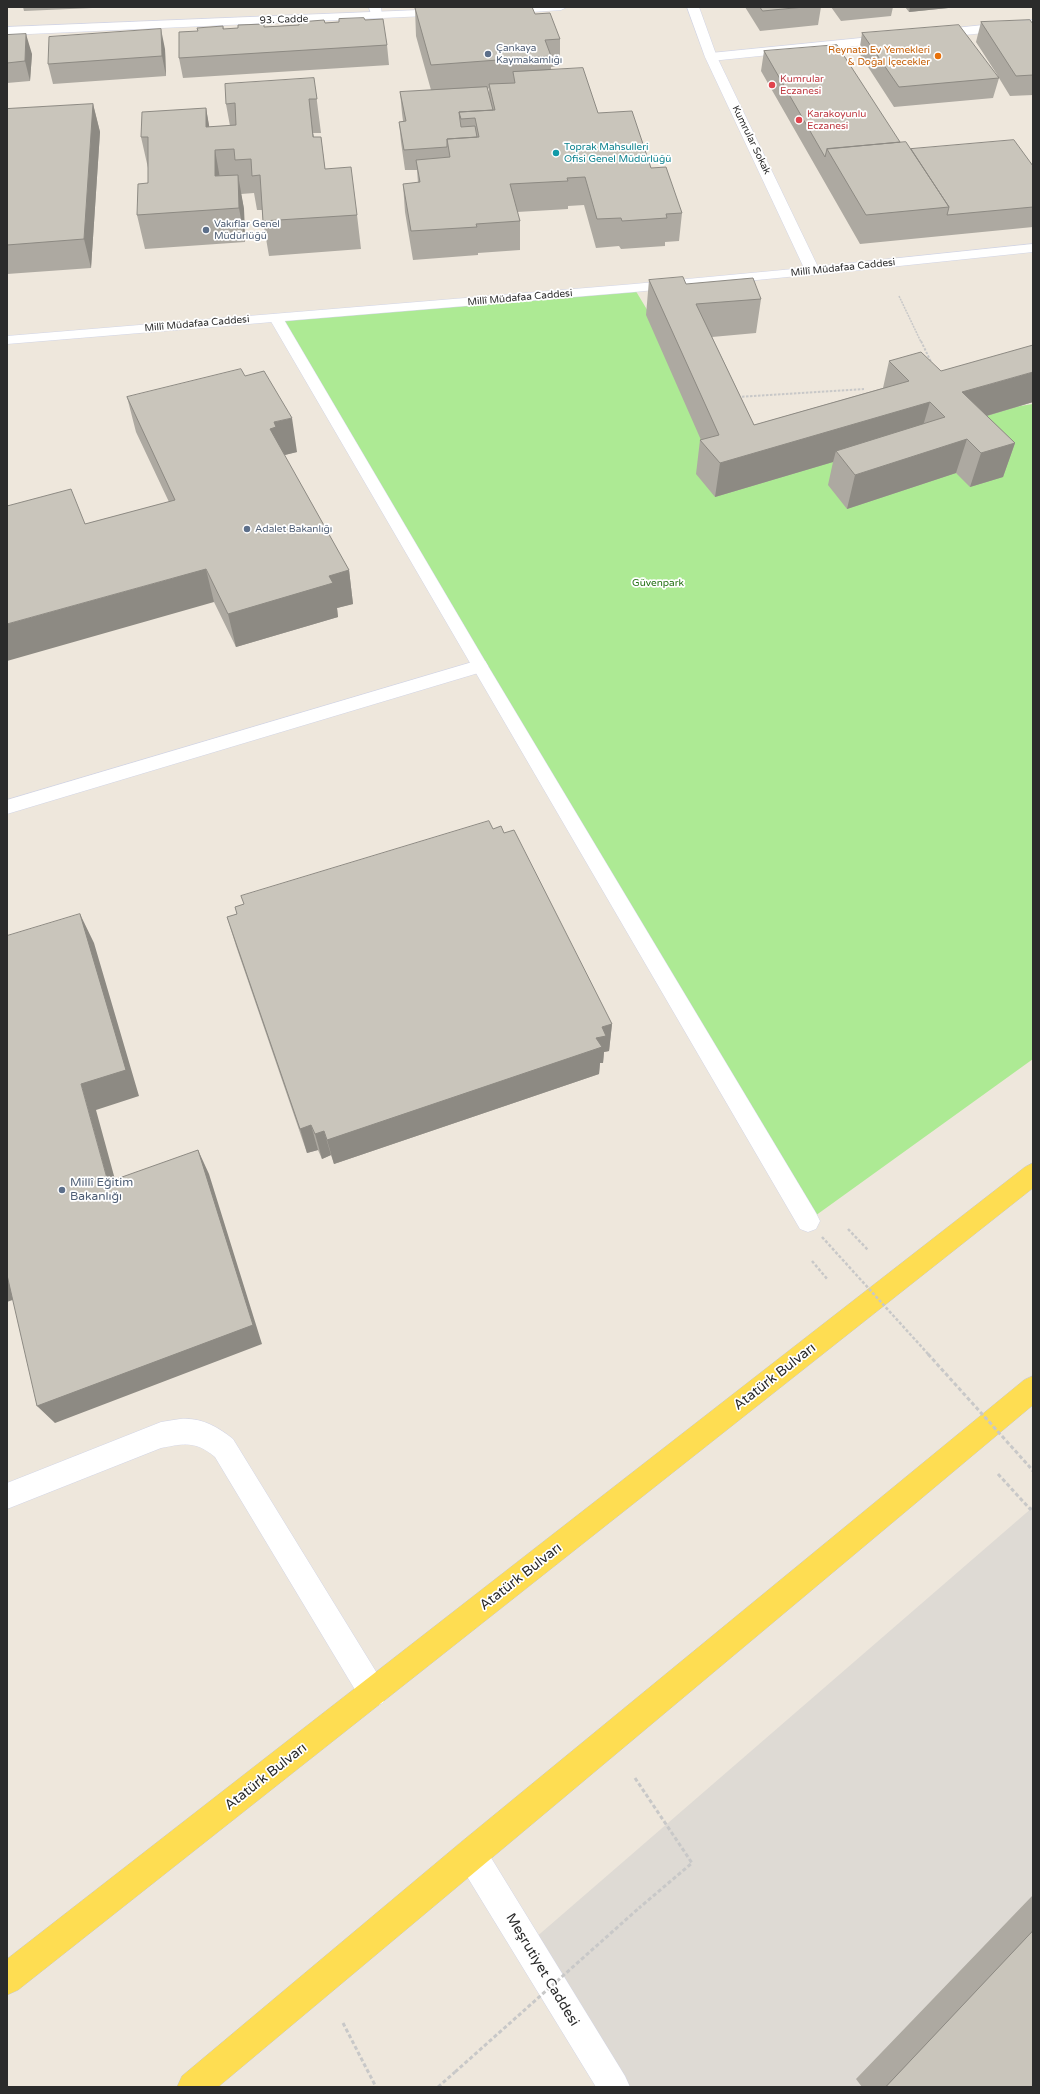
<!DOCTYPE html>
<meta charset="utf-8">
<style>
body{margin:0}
#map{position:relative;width:1040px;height:2094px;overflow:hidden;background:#eee7dc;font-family:"Varela Round",sans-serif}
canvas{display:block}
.frame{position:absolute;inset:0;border:8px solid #2b2b2b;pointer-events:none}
</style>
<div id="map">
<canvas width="1040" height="2094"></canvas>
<div class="frame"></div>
</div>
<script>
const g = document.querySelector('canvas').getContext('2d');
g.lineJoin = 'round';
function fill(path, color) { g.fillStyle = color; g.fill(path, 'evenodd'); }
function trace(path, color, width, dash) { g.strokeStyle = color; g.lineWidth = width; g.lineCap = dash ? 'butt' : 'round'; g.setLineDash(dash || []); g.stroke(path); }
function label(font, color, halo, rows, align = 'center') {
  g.font = font + ' "Varela Round",sans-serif'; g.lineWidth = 3.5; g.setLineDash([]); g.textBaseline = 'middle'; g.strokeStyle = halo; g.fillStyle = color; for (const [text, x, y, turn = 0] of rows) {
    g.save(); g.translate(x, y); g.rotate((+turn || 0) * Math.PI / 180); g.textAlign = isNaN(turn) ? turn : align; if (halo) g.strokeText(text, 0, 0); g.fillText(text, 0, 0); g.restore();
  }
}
fill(new Path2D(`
 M634,288L732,451L1033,404V1059L808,1221L276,318Z`), '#adea94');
fill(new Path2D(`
 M1033,1507V1896L862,2087H614L527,1945Z`), '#dedad4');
const lane = new Path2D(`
 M369,7H381L382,16L380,18H372Z
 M479,660L485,661L488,666L485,671L7,814V800Z
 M180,1419C200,1417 217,1426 233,1439L383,1683L387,1693L383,1703L373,1707L363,1703L215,1457C196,1441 185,1443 161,1448L7,1509V1483L161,1422Z`);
const street = new Path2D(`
 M501,7H567L561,10L503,14L497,10Z
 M444,9L448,11L450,13L448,15L7,35V27Z
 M1033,20V28L935,38L929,34L935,30Z
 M891,35L897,39L895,42L711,61L705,57L711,53Z
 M1033,244V252L813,275L808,274L806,271L808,268L813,267Z
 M276,314L281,315L283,318L485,661L816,1213L820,1221L816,1229L808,1232L800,1229L269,318L271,315Z`);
const secondary = new Path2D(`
 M687,7H699L717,57L820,271L818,274L634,292L7,344V336L634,284L804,268L705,57Z
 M471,1839L482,1843L625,2076L630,2087H596L460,1865L456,1854L460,1843Z`);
const primary = new Path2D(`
 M1033,1163V1188L18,1990L7,1995V1959L1025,1167Z
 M1033,1376V1405L218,2087H177L182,2076L460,1843L1024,1380Z`);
trace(lane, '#d1d4e5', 1);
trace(street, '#d1d4e5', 1);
trace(secondary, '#d1d4e5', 1);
trace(primary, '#c8c8c8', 1);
trace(new Path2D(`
 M899,296L921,342`), '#c8c8c8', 1.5, [2, 1]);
trace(new Path2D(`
 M921,341L932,364
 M738,397L864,389`), '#c8c8c8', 2, [2.5, 1.5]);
trace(new Path2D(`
 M848,1229L868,1250
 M812,1261L828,1280`), '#c8c8c8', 2.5, [3, 2]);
trace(new Path2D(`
 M1028,1465L1033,1471
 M998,1474L1030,1509L1033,1507
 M635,1778L692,1863L639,1908
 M343,2023L376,2087
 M438,2087L455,2072`), '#c8c8c8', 3, [4, 2.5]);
fill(lane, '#fff');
fill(street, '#fff');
fill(secondary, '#fff');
fill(primary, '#fedd52');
trace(new Path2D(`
 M822,1237L929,1355`), '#c8c8c8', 2.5, [3, 2]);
trace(new Path2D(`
 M928,1354L1028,1465
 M455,2072L639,1908`), '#c8c8c8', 3, [4, 2.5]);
fill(new Path2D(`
 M23,7H115L24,11Z
 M745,7H821L818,25L760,31Z
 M831,7H893L891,16L841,21Z
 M905,7H958L909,12Z
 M415,8L535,14L560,39V66L551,67V70L598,113L651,168L682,213L679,241L665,242V246L621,249L619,246L596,248L584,205L568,206V209L517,212L520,221V250L478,253V255L413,260L405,212L403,184L418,183L417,170H405L401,142L399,122L403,121L402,113L400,92L431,90L416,36ZM489,88V95L488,89Z
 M339,19L365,20L387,45L389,65L183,78L179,58L198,31L223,26L224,29L299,25V22L325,23L339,22Z
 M981,22L1033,24V95L1010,96L999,78L993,98L894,107L859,53L862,33L998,76L976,42Z
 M7,35L32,54L30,81L7,83Z
 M165,49L166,76L53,84L48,64Z
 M764,51L900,142L911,149L1033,166V227L860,244L761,71Z
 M314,78L321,133H313L314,137H321L325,169L357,215L361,249L269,256L263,221L262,210H257L254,193L241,194L244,209L245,242L145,249L137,215L148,183V168L141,137L206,108L209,127L230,126L226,104Z
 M93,104L100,132L91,268L7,274V109Z
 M649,280L686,284L761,299L756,333L712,337L754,425L883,388L889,361L941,371L1033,402L987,416L1015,443L1003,477L970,487L956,473L847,509L828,485L833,462L715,497L696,474L700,440H701L646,315Z
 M245,376L297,452L284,455L349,570L353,604L337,608L338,617L236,647L214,602L85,524L169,502L136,432L127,397Z
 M493,829L504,833L612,1024L609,1051L604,1052L603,1063H600L599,1074L334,1164L331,1155L322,1159L318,1150L307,1153L236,946L227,917L237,914L235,907Z
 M1033,1895V2087H862L856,2079Z`), '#ada9a1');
fill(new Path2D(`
 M910,7H958L909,12Z
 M161,29L165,49L166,76L162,56Z
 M26,34L32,54L30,81L25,61Z
 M309,99L313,133L317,171L313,137Z
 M93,104L100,132L91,268L84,239Z
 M206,108L212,142L206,127Z
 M215,150L221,184L222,210L215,176Z
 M238,175L244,209L245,242L239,208Z
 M1033,372V402L952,426L962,392Z
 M930,402L920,436L836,451L833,462L715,497L720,463Z
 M292,418L297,452L281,456L270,429L274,422Z
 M967,439L956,473L847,509L855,475Z
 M1015,443L1003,477L970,487L981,453Z
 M206,569L214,602L7,661V624Z
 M349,570L353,604L337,608L338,617L236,647L228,614L329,576Z
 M80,914L94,943L139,1096L96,1110L122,1205L108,1182L81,1084Z
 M612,1024L609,1051L604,1052L603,1063H600L599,1074L334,1164L327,1140L596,1038L602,1027Z
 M311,1125L318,1150L307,1153L300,1129Z
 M324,1131L331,1155L322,1159L315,1134Z
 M198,1150L209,1174L262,1344L55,1423L37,1406Z
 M7,1275L26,1295L7,1302Z`), '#8d8a83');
const building = new Path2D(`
 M429,7H532L535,14L550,13L560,39L545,40L551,56L431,65L415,8Z
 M760,7H804L763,11Z
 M364,18L365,20L383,19L387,45L179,58V32L198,31L197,28L223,26V29L238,28V25L264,24V27L299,25V22L324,20L325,23L339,22V19Z
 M1030,20L1033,24V75L1016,76L981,22Z
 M959,25L999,78L899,87L862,33Z
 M161,29L162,56L48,64L49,37Z
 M26,34L25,61L7,63V35Z
 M837,45L900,142L827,149L825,157L764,51Z
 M583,68L598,113L632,111L651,168L666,167L682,213L666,214L667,218L622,221L621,218L597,219L585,177L567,178L568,181L510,184L520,221L476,224L477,227L411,231L403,184L420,182L416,160L450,157L447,139L479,137L475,118L461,119L459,112L495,110L489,84L515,83L513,72Z
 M314,78L317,99H309L313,137H321L325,169L351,167L357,215L263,221L260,175L252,176L251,159L235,160L234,149L215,150V176L238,175L239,208L137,215L138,184L148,183V137H141L142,112L206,108V127L236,125L235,103L226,104L225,84Z
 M487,87L493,110L459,112L460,120L461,127L475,126L477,137L447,139V147L404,150L399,122L406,121L400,92Z
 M93,104L84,239L7,245V109Z
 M1014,140L1033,166V207L947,215L949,207L911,149Z
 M906,142L949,207L866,215L827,149Z
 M683,277L686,284L753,278L761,299L696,304L754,425L909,381L889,361L921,352L941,371L1033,345V372L962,392L1015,443L981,453L967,439L855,475L836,451L945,417L930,402L720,463L700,440L719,435L649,280Z
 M241,369L245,376L264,371L292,418L274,422L276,427L270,429L349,570L329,576L333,583L228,614L206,569L7,624V506L71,489L85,524L175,500L127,397Z
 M489,821L493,829L501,826L504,833L514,830L612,1024L602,1027L606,1036L596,1038L602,1047L327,1140L324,1131L315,1134L311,1125L300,1129L227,917L237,914L235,907L244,904L241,896Z
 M80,914L126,1070L81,1084L108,1182L198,1150L253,1325L37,1406L7,1275V936Z
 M1033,1931V2087H886Z`);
fill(building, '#c9c5bb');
trace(building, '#8d8a83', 1);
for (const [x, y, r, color] of [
 [488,54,4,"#5c6f8a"],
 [938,56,4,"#e8710a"],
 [772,85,4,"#e0444e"],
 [799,120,4,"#e0444e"],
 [556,153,4,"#0f9aa8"],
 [206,230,4,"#5c6f8a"],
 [247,529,4,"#5c6f8a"],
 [62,1190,4,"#5c6f8a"]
]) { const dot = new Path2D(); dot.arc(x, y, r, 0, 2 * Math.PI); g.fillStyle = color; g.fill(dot); trace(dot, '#fff', 1.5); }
label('10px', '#2b2b2b', '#fff', [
 ["93. Cadde",284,20,-2],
 ["Kumrular Sokak",751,140,64],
 ["Millî Müdafaa Caddesi",843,268,-6],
 ["Millî Müdafaa Caddesi",520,298,-5],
 ["Millî Müdafaa Caddesi",197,324,-5]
]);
label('10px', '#4e5e75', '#fff', [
 ["Çankaya",496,48],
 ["Kaymakamlığı",496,60],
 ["Vakıflar Genel",214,224],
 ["Müdürlüğü",214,236],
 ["Adalet Bakanlığı",255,529]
], 'left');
label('10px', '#c56008', '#fff', [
 ["Reynata Ev Yemekleri",930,50],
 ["& Doğal İçecekler",930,62]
], 'right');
label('10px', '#be3a42', '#fff', [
 ["Kumrular",780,79],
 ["Eczanesi",780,91],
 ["Karakoyunlu",807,114],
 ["Eczanesi",807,126]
], 'left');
label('10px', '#0d838f', '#fff', [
 ["Toprak Mahsulleri",564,147],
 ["Ofisi Genel Müdürlüğü",564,159]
], 'left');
label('10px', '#237013', '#fff', [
 ["Güvenpark",658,583]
]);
label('12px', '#4e5e75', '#fff', [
 ["Millî Eğitim",70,1183],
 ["Bakanlığı",70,1197]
], 'left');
label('14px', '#2b2b2b', '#fff', [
 ["Atatürk Bulvarı",775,1377,-38],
 ["Atatürk Bulvarı",521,1577,-38],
 ["Atatürk Bulvarı",266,1777,-38],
 ["Meşrutiyet Caddesi",542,1970,59]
]);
</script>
